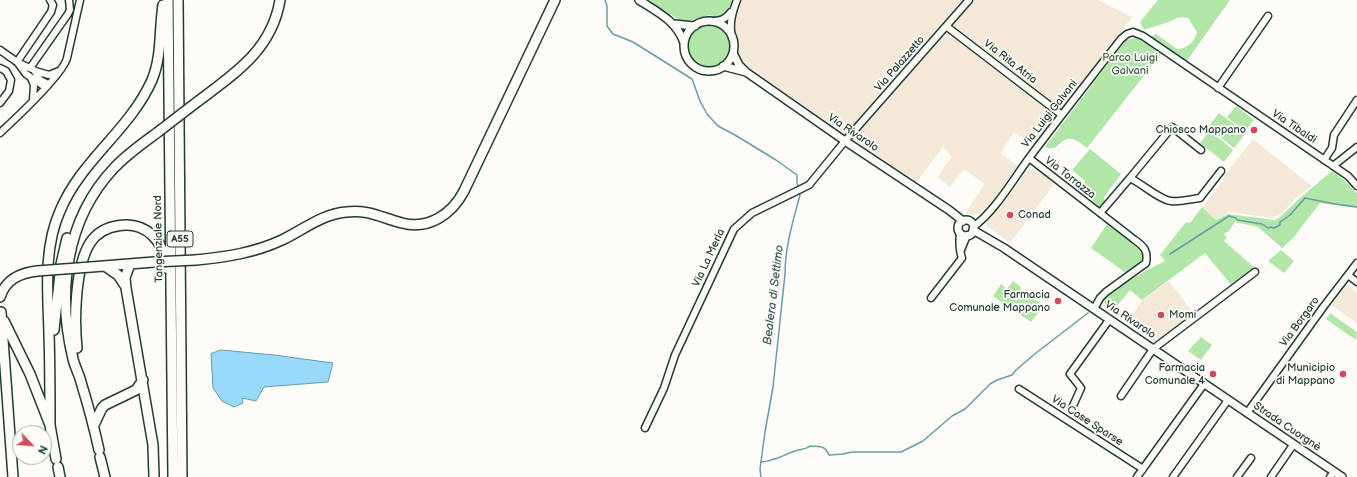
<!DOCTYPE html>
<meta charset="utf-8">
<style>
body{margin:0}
#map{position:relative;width:1357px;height:477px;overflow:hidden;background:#fdfcf7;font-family:"Balsamiq Sans",sans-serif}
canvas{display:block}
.north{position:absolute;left:12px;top:425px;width:40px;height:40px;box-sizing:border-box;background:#fdfcf7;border:1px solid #a4b0a9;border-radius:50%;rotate:115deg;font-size:11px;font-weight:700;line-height:16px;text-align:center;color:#1f3d34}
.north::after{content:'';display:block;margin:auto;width:14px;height:18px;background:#d1495b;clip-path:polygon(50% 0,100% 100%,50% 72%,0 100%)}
</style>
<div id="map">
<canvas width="1357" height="477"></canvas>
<div class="north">N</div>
</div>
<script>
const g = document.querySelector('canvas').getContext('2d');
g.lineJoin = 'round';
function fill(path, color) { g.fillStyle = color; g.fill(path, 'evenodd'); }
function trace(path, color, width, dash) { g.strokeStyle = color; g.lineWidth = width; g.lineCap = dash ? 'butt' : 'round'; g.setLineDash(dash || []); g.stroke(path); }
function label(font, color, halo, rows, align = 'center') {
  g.font = font + ' "Balsamiq Sans",sans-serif'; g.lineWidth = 3.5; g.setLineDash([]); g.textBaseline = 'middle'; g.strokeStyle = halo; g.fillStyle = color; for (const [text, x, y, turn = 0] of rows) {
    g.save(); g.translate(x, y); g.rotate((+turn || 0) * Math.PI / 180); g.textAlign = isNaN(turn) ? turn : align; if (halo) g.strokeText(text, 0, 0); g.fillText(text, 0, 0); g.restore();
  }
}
fill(new Path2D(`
 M742,0H1098L1132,17L1035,147L1014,132L1001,153L1020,168L993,203L981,212L973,215L966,212L985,184L964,169L950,187L937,177L952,157L943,147L915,184L744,68L737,57L735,37L737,12Z
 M1253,139L1312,186L1296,198L1281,214L1272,218L1229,212L1216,220L1202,207L1223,181L1224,176Z
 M1035,168L1055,183L1010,243L985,224L997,208L998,209L1029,169Z
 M1169,281L1195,315L1157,343L1128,323L1142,300Z
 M1346,284L1357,293V323L1331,305Z`), '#f4e9d8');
fill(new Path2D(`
 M649,0H732L728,10L718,17L709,15L692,20H679Z
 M1158,0H1230L1186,62L1150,37L1156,34L1177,49C1188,48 1194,43 1197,32L1188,18L1183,17L1177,18L1169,22L1144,30L1140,22Z
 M688 46a21 21 0 1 1 42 0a21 21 0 1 1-42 0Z
 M1135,38L1140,39L1161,54L1087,148C1058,124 1064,155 1045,147L1126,40Z
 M1236,106L1254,120L1245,131L1227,117Z
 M1219,113L1246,133L1234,148L1208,127Z
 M1210,131L1233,150L1224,162L1200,143Z
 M1090,149L1121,174L1104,197L1105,203L1099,207L1087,195H1084L1079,191L1085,181L1072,170Z
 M1332,171L1344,180L1357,193V208L1320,203L1293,238L1282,248L1258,227L1235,222L1229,231L1224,234L1227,238L1224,241L1255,268L1232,286L1205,253L1142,300L1130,290L1113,311L1104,303C1106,291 1153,267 1165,261L1160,255L1186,222L1188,223H1190L1202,207L1216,220L1228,214L1275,220L1280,217L1301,197Z
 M1107,224C1115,230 1152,251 1142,262C1138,267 1131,270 1126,273L1091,248Z
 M1281,250L1294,261L1284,273L1268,261Z
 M1013,281L1021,287L1020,289L1044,306L1031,322L993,296L1001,284L1007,289Z
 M1330,313L1357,332L1356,340L1326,319Z
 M1201,337L1212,345L1201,360L1188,351Z`), '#b1e6a8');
const water = new Path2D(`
 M221,350L274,355L333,363L328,382L264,387L256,401L242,398L243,403L234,407L222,401L213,388L211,354Z`);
fill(water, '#98d9fa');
trace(water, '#689bab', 1);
trace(new Path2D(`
 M605,0L607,6V26L613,34L633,42L692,79L700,101L707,114L718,126L735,135L776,160L797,175V182L798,187
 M1170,254L1229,216L1236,218L1237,220L1262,224L1268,228L1271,227L1274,228L1280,225V222L1290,215L1305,198L1335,204L1357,207
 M761,462C775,461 783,455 795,451C800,449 805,450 810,446C820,447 825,445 829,455L843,454L852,452H901L923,441L952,416L965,409L990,384L997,380L1012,375L1016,370L1036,353L1088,313
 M761,477L760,469L765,432L773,387L785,274C785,247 793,221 800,195L799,191`), '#689bab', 1.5);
trace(new Path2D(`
 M1069,414L1072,408`), '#d1d6d0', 6, [6, 3]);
const minor = new Path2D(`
 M710,21C720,21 725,20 731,12
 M946,26L1062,115
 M732,38C729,24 732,13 737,0
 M0,50L17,62L34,70L40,80L48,84
 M17,62L51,12L53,5L50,0
 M18,63L26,74L42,85
 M0,68L6,71L11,80L9,91L0,103
 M30,68L68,14L70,10L69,0
 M35,71L49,75L59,71
 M31,78L34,85L33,100
 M1218,88L1268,16
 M0,133C14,120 63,74 67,58L80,0
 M1029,158L1131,237C1141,245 1149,248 1146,263L1106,292L1100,298L1094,309
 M1324,160L1332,148L1334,135L1357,100
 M1333,166L1357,147
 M1130,178L1172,127L1201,150
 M1100,213L1130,178C1141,183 1160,200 1171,201C1180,202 1191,199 1200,198L1221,171
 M973,227C995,211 1013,180 1029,158C1059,118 1090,79 1121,39L1127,34L1133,32L1143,36L1348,176L1357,186
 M961,250L967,235
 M1348,275L1357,282
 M931,298L962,258C959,250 959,242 960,233
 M1019,389L1143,469
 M1121,396L1153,349L1255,272
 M1072,408L1081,388L1070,374L1109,320
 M1247,413L1324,306L1357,263
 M645,428L664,388L675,355L734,229L752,213L809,185L845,141L969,0
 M1137,477L1204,384
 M1173,477L1228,400
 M1237,477L1251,458
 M1271,477L1293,445
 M1330,477L1334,472`);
const major = new Path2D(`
 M639,0C657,12 677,21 684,43
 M684 46a25 25 0 1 1 50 0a25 25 0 1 1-50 0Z
 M674,24L695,26
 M733,53L739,65L746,72L845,141L949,210L963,221
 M723,66L746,72
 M958 228a8 8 0 1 1 16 0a8 8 0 1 1-16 0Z
 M973,230L1004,248L1342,477`);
const highway = new Path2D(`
 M168,0L173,477
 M178,0L182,477
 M197,102C234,74 272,50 280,0
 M196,260C226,257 254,253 282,240C303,230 322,214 346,212C368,209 382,218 402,223C429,230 452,214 464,191L555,0
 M130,264L125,278L126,288L153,445L154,477
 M105,266L118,275L126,287
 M91,267L154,262
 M0,297C6,279 20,273 37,271
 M1,312L13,477
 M4,321L30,374L50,425L56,459
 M54,330L61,264L67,238
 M77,348C74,320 75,267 90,243C103,223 135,219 152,235C162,244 165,255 166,268
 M50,425C50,394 50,364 49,334C48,293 43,249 60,211C81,160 130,130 152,80C162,56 159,31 163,5
 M94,425L102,408L105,405L136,390L143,380
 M99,450C94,427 88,405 81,382C79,374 75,367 73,359C57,293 65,220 114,168C127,154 143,143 158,132
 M100,457L105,477
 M58,467L60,477`);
trace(minor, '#1f3d34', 9);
trace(major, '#1f3d34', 10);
trace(highway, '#1f3d34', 12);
trace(minor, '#fdfcf7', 6);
trace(major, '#fdfcf7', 7);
trace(highway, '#fdfcf7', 9);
const highwayBridge = new Path2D(`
 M158,132L197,102
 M154,262L196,260
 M37,271L91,267`);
trace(highwayBridge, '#1f3d34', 12, []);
trace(highwayBridge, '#fdfcf7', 9);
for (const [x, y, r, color] of [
 [1254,130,4,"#d1495b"],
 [1010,215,4,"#d1495b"],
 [1058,301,4,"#d1495b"],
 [1161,315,4,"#d1495b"],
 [1213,374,4,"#d1495b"],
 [1343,374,4,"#d1495b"]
]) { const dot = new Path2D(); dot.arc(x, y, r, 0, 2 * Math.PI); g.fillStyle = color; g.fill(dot); trace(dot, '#fdfcf7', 1.5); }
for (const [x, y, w] of [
 [180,239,26]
]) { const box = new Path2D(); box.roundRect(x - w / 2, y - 8, w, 16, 3); g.fillStyle = '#fdfcf7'; g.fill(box); trace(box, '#1f3d34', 1); }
label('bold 10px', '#1f3d34', null, [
 ["A55",180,239]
]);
label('11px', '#3c5f4b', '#fdfcf7', [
 ["Parco Luigi",1130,58],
 ["Galvani",1130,71]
]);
label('11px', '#1f3d34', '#fdfcf7', [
 ["Via Rita Atria",1010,62,38],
 ["Via Palazzetto",900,64,-49],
 ["Via Luigi Galvani",1050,114,-52],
 ["Via Tibaldi",1294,127,34],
 ["Via Rivarolo",853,133,34],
 ["Via Torrazza",1070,178,38],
 ["Tangenziale Nord",159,239,-91],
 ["Via La Merla",709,258,-65],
 ["Via Rivarolo",1130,320,34],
 ["Via Borgaro",1300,322,-54],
 ["Via Case Sparse",1087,421,33],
 ["Strada Cuorgnè",1287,427,34]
]);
label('11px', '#1f3d34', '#fdfcf7', [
 ["Chiosco Mappano",1246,130],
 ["Conad",1018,215,"left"],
 ["Farmacia",1050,295],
 ["Comunale Mappano",1050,308],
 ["Momi",1169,315,"left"],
 ["Farmacia",1205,368],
 ["Comunale 4",1205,381],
 ["Municipio",1335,368],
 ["di Mappano",1335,381]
], 'right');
label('italic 12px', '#375c5c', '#fdfcf7', [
 ["Bealera di Settimo",774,295,-83]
]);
</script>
